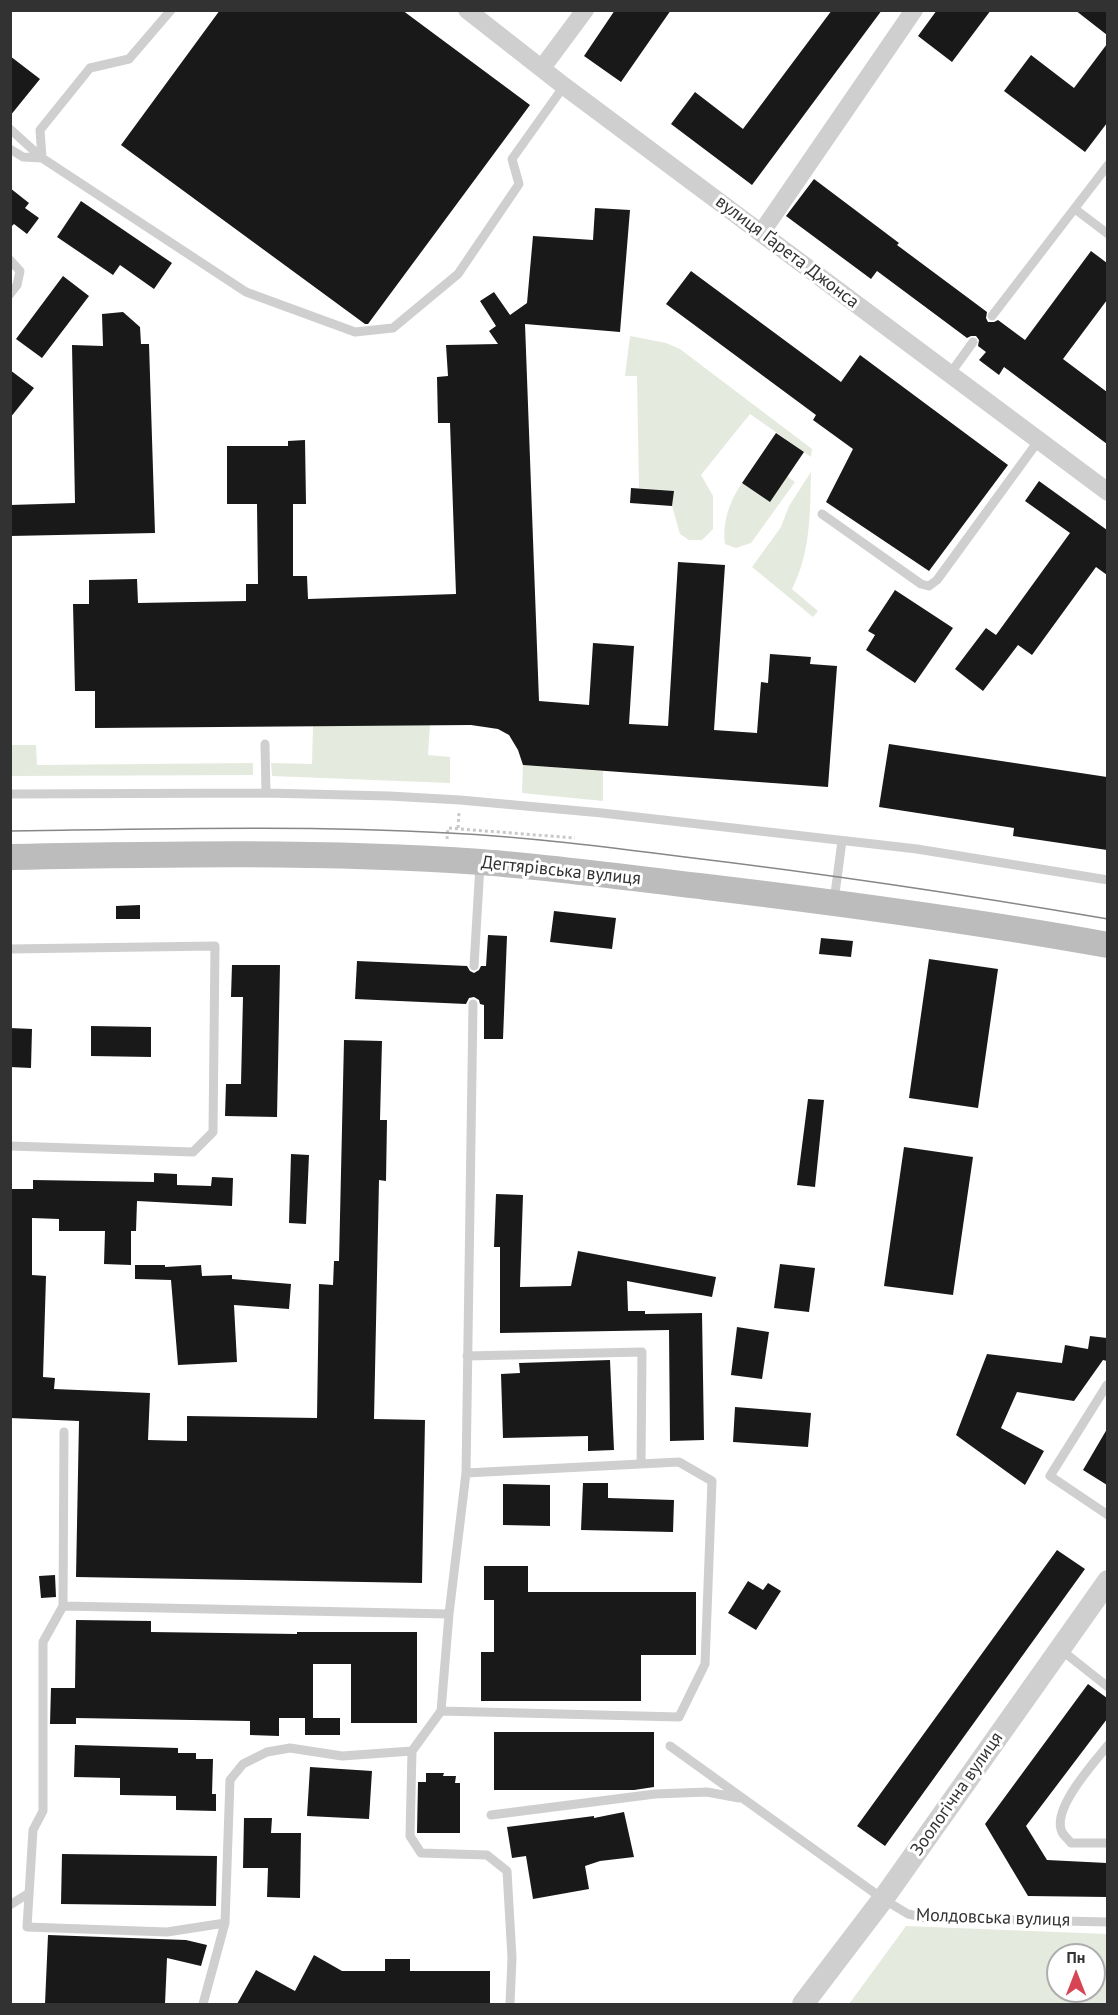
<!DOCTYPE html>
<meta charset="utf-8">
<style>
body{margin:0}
#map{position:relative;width:1118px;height:2015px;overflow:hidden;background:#fff;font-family:"PT Sans",sans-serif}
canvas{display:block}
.frame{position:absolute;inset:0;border:12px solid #323232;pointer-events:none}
.north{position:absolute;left:1046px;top:1943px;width:60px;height:60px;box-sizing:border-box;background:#fff;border:2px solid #adadad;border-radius:50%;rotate:0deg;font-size:16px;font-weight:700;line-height:24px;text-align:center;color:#323232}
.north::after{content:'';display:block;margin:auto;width:21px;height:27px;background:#d74555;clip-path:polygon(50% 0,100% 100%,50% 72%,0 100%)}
</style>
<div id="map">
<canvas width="1118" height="2015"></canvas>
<div class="frame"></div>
<div class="north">Пн</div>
</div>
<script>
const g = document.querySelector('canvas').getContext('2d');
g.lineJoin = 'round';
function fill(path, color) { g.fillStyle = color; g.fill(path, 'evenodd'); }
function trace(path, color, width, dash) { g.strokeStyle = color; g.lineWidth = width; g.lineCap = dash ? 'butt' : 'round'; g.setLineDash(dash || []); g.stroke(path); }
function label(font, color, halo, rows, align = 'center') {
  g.font = font + ' "PT Sans",sans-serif'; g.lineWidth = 6; g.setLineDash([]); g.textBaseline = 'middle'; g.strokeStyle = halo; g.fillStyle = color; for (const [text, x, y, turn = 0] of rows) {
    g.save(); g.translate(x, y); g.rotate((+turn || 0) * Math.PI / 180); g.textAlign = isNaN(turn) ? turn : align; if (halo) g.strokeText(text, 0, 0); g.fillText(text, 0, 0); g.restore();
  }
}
fill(new Path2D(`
 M630,336L666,343L680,349L812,449L811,457L750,414L701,475L713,496V529L702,540H689L680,534L672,506L673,491L639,488L637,376H625Z
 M811,472C810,512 811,552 792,589L818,611L813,617L752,567L781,527L789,506Z
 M787,476L795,482L751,543L736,548L725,544C722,523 730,500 742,483L770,501Z
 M430,724L428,755L450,757V783L272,776L271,763L312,764L313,725Z
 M11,745H36L37,765L253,763V775L11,776Z
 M523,765L603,771V801L522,793Z
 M906,1926L1107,1934V2004H849ZM1058,1955H1094V1991H1058Z`), '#e5eade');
fill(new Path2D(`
 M220,10H402L530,105L368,324H365L121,145Z
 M615,10H671L621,82L584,56Z
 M832,10H882L752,185L671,124L695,92L743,129Z
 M937,10H991L952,62L918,36Z
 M1075,10H1107V35Z
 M1107,44V123L1085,152L1004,91L1031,55L1074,88Z
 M10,56L40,79L10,116Z
 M814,179L899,243L897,245L987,312L986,318L988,322H994L998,320L1025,340L1091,251L1107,263V300L1063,359L1107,392V444L1004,367L999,375L979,360L986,352L978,346L979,340L976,336H971L967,338L877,271L871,279L786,216Z
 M10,188L29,203L25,208L39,218L27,234L14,224L10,228Z
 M81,201L172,263L154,289L120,265L113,275L57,237Z
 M595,208L630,210L620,332L525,324L539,701L589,705L593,643L634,646L629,724L668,726L678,562L725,565L714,730L757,733L761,682L768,683L770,654L811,657L810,664L837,666L828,787L523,765L518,750L509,735L498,729L471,725L95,728V691H75L73,604H89V580L137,579L138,603L246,601V584H258L257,504H227V446H288V441L305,440L306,504H293V576H307L308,599L456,594L450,423H438L437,377L448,376L446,345L498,344L489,331L496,326L480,301L494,292L510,315L527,303L533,236L593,240Z
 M691,271L841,382L860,355L1008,465L929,571L826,502L853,449L813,420L816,415L666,304Z
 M63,276L89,296L42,358L16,339Z
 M123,312L140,327L141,344H149L155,533L10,536V505L75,503L72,345L103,346L102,314Z
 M10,370L34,388L10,418Z
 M776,433L804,452L770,502L742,483Z
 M1039,481L1107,530V575L1096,567L1032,655L1018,645L983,691L955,669L986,628L996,635L1070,533L1025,501Z
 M631,488L674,491L672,506L630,503Z
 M895,590L953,628L915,683L866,650L875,635L868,631Z
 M889,744L1107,777V850L1013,836L1014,828L879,807Z
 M140,905V919H116V906Z
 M554,911L616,918L612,949L550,942Z
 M488,935L507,936L503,1039H484V1005L480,1004L479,1000L474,997L469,998L466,1004L355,999L357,961L467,966L470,971L474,973L479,970L481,966H486Z
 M821,938L853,941L851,957L819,954Z
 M929,959L998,969L978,1108L909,1098Z
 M232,965H280L277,1117L225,1116L226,1084H241L243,997H231Z
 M91,1026L151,1027V1057L91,1056Z
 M10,1028L32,1029L31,1068L10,1067Z
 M344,1040L382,1041L380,1120H387L386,1181L379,1180L374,1419L425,1420L422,1583L76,1577L79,1421L10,1418V1189H33V1180L154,1182V1173L177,1174V1185L211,1186L212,1177L233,1178L232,1206L137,1201L136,1231H131V1265L104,1264L105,1231H59V1219L32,1218V1275L46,1276L43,1377L55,1378L54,1389L150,1393L148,1440L187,1441V1416L317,1418L319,1284L333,1285L334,1261H339Z
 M808,1099L824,1100L815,1187L797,1185Z
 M904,1147L973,1157L953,1295L884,1286Z
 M291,1154L309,1155L306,1224L289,1223Z
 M496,1194L523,1195L520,1287L571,1286L578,1251L716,1277L712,1297L627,1281L628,1311H645V1314L702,1313L704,1440L670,1441L669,1330L500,1333V1247H494Z
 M780,1264L815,1268L809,1312L774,1308Z
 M135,1265H165V1267L201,1265L202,1276L232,1275V1279L291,1284L289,1309L234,1305L237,1362L178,1365L171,1280L135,1279Z
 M737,1327L769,1332L762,1379L731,1375Z
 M1090,1336L1107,1338V1361L1103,1360L1074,1401L1017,1392L1001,1428L1044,1451L1025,1485L956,1435L987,1354L1062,1363L1065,1345L1088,1349Z
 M610,1360L614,1450L588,1451V1436L503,1438L501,1374L520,1373L519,1363Z
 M735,1407L811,1413L808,1447L733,1442Z
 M1107,1429V1485L1083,1470Z
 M583,1483H608V1498L674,1500L673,1532L581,1530Z
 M503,1484L550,1485V1526L503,1525Z
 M1057,1550L1085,1569L885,1846L857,1826Z
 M484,1566H528V1592H696V1655H641V1701H481V1652H494V1600H484Z
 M55,1575L56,1597L41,1598L39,1576Z
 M748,1581L763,1590L768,1583L781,1591L756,1630L728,1613Z
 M76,1620L151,1621V1632L297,1634V1632H417V1723H351V1664H313V1718H340V1735H305V1718H279V1736L250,1735V1721L76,1718V1724H50L51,1688H75Z
 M1088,1684L1107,1698V1719L1026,1826L1047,1860L1107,1863V1897L1028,1896L985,1824Z
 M494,1732H654V1787L634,1790H494Z
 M75,1745L178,1748V1753H196V1759H213L212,1794H216V1811L176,1810V1796L120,1795V1778L74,1777Z
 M310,1767L372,1771L369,1819L307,1816Z
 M426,1773H444L443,1776H456L455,1783H460V1833H417L418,1782H426Z
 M624,1812L634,1857L600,1861L585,1866L589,1889L533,1899L526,1856L512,1858L507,1827L594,1816V1818Z
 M244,1818H272L271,1833H301L300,1898L267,1897L268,1868H243Z
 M62,1854L217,1856L216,1906L61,1904Z
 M48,1935L186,1940L207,1945L201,1966L167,1958L165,2004H45Z
 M314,1955L342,1971H385V1959H410V1971H490V2004H237L256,1970L295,1991Z`), '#191919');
trace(new Path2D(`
 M458,828L459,813
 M447,839L448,828L575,838`), '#c9c9c9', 3, [3, 3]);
trace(new Path2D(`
 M10,129L42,158L246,292L355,332L393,328L458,274L519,184L512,159L564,86
 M10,149L23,157L42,158L40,130L90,68L129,59L171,10
 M1075,209L1108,234
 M10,260L20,271L17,285L10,294
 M992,316L1108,165
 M950,374L973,342
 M822,514L921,584L929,586L937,580L1039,440
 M265,744L266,793
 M10,794L266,793L389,796L460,800L602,813L917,849L1108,880
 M834,901L842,841
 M10,949L215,946L213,1132L193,1152L10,1146
 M474,966L480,865
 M467,1356L642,1352L641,1464
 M1107,1385L1050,1476L1108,1515
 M64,1432L63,1606L43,1642V1811L33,1830L27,1927L167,1932L225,1923
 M63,1606L449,1614
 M1060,1649L1108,1687
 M441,1711L679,1717L705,1664L712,1481L679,1462L466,1473
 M1108,1745C1094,1763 1051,1809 1062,1832C1064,1836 1069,1840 1071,1843H1108
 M670,1746L883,1899L908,1914L927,1918L1108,1922
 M412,1751L410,1836L421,1853L487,1855L507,1871L512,1958L510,2004
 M491,1815L655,1794L707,1792L739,1798
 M10,1905L29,1893
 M203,2004L225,1923L230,1780L243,1764L267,1752L290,1748L342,1756L412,1751L441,1711L449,1614L466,1473L473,1004`), '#cfcfcf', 9);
trace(new Path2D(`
 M467,10L564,86L1108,492
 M542,68L585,10
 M761,233L914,10`), '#cfcfcf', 18);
trace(new Path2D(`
 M803,2004L883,1899L1108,1581`), '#cfcfcf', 22);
trace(new Path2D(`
 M10,857C168,854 325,851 481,862C557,868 632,878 707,887C841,903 975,921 1108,945`), '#bcbcbc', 26);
trace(new Path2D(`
 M10,831C156,829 303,825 448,833C528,837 607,847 685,857C827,874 967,895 1108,919`), '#878787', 1.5);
label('18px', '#323232', '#fff', [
 ["вулиця Ґарета Джонса",787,252,37],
 ["Дегтярівська вулиця",561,871,6],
 ["Зоологічна вулиця",957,1794,-55],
 ["Молдовська вулиця",993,1918,2]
]);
</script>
